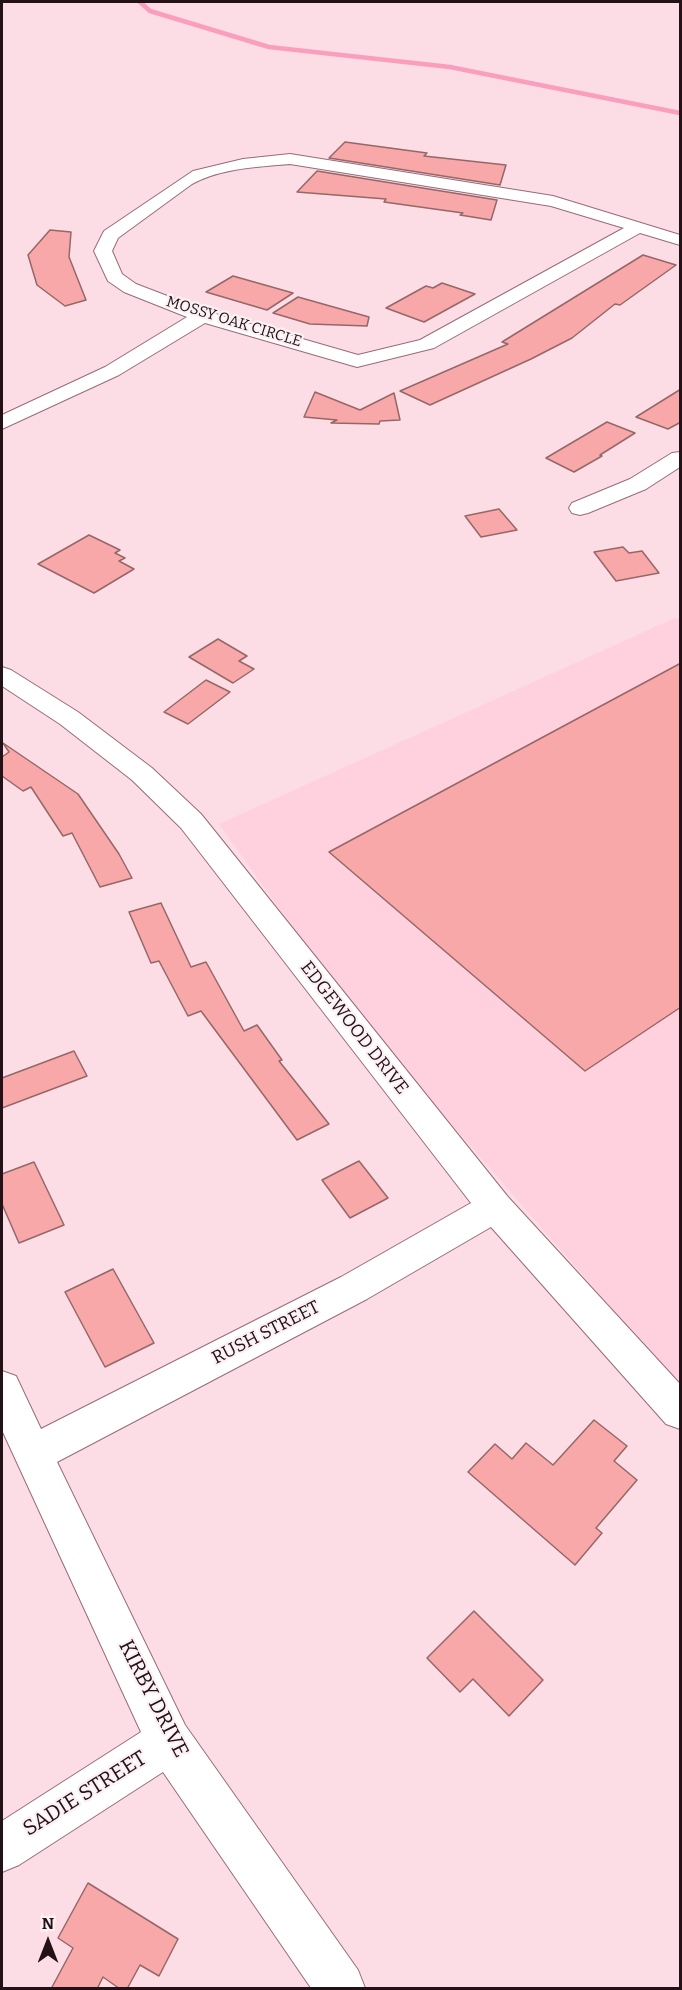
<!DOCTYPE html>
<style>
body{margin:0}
#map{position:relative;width:682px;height:1990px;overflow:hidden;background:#fcdde6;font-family:Bitter,serif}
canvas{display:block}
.frame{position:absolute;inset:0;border:3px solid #221116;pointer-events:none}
.north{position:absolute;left:18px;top:1912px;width:60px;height:60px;-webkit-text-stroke:4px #fbf0f3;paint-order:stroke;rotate:0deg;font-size:16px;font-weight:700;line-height:24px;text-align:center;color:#221116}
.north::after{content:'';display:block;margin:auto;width:21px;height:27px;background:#221116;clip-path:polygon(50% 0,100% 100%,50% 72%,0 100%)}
</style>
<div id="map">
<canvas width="682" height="1990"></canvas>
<div class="frame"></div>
<div class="north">N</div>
</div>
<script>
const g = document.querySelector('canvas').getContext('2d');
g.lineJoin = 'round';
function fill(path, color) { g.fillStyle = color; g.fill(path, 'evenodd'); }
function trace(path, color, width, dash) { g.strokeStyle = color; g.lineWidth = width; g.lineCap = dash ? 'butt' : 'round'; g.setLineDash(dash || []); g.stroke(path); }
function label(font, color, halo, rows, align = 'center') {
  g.font = font + ' Bitter,serif'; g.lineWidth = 4.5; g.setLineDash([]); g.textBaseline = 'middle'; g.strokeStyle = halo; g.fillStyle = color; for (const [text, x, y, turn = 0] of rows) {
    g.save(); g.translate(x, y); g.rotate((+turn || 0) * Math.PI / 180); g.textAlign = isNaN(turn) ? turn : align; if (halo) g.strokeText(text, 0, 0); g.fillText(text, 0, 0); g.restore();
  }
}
fill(new Path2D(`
 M675,618L680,619V1387L427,1096L309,950L219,824Z`), '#ffd0de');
trace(new Path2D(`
 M140,2L150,11L269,47L450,67L680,113`), '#fb9dbd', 4.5);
const building = new Path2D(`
 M345,142L427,153L424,156L506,165L500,185L329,158Z
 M317,171L497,200L491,220L460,215L463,213L384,202L386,199L297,192Z
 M50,230L71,232L69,257L86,300L65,306L37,285L28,255Z
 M643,255L676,265L620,305L615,304L572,338L531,359L430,405L400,391L508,344L502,342Z
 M233,276L293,293L267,310L206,292Z
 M442,283L475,294L424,322L386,308L426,286L433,288Z
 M298,297L369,317L367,326L310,324L273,313Z
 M681,389V422L668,429L636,417Z
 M315,392L360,410L394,393L400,420L380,421L379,424L331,423L337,420L304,417Z
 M607,422L635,433L600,455L602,456L574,472L546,458Z
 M499,509L517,530L481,537L465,516Z
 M89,535L120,550L115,553L125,558L119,561L134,569L94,593L38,564Z
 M623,547L629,553L642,551L659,573L616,581L594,552Z
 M218,639L247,656L239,661L254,669L233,683L189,657Z
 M681,663V1007L585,1071L329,852Z
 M206,680L230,692L188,724L164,712Z
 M3,743L78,794L119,854L132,878L100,887L72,833L63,836L31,787L23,791L2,776V757L9,752Z
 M161,903L191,967L206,962L244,1031L257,1025L282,1060L279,1061L329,1124L297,1140L201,1011L188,1016L159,961L151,963L129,912Z
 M74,1051L87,1076L2,1108V1078Z
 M359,1161L388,1198L350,1218L322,1180Z
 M34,1162L64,1225L19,1243L2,1204V1174Z
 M113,1269L154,1343L105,1367L65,1292Z
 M594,1420L627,1446L614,1461L637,1480L596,1528L602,1533L575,1565L468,1472L495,1444L512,1459L526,1443L553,1465Z
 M474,1611L543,1680L509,1716L473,1679L460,1692L427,1658Z
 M88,1883L178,1939L159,1976L140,1965L127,1989H120L103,1977L97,1989H51L73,1948L58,1938Z`);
fill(building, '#f8a8a9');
trace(building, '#956767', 1.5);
const street = new Path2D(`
 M290,154L553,196L680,235V245L640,233L434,348L357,367L205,323L119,375L2,429V415L105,367L187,317L124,292L108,281L94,251L104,231L193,171L243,159ZM290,164L551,206L624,228L420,340L358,355L209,312L136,284L122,274L112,251L118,238L192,184C221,168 257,167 290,164Z
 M680,452V467L646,489L588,513L580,515L572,513L569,508L572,503L630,479L672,453Z
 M2,667L11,670L78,712L152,768L201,814L508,1197L680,1384V1429L666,1424L491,1227L367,1299L57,1462L185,1725L358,1970L365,1988H311L163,1772L19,1865L2,1872V1821L141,1732L2,1430V1371L16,1376L41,1429L341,1277L471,1203L181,828L132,780L60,724L2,686Z`);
trace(street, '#986b79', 2);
fill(street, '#fff');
label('15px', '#221116', '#fbf0f3', [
 ["MOSSY OAK CIRCLE",234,322,17]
]);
label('18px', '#221116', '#fbf0f3', [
 ["EDGEWOOD DRIVE",354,1028,52],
 ["RUSH STREET",266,1333,-27]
]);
label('21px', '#221116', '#fbf0f3', [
 ["KIRBY DRIVE",153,1699,63],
 ["SADIE STREET",85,1794,-32]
]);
</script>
